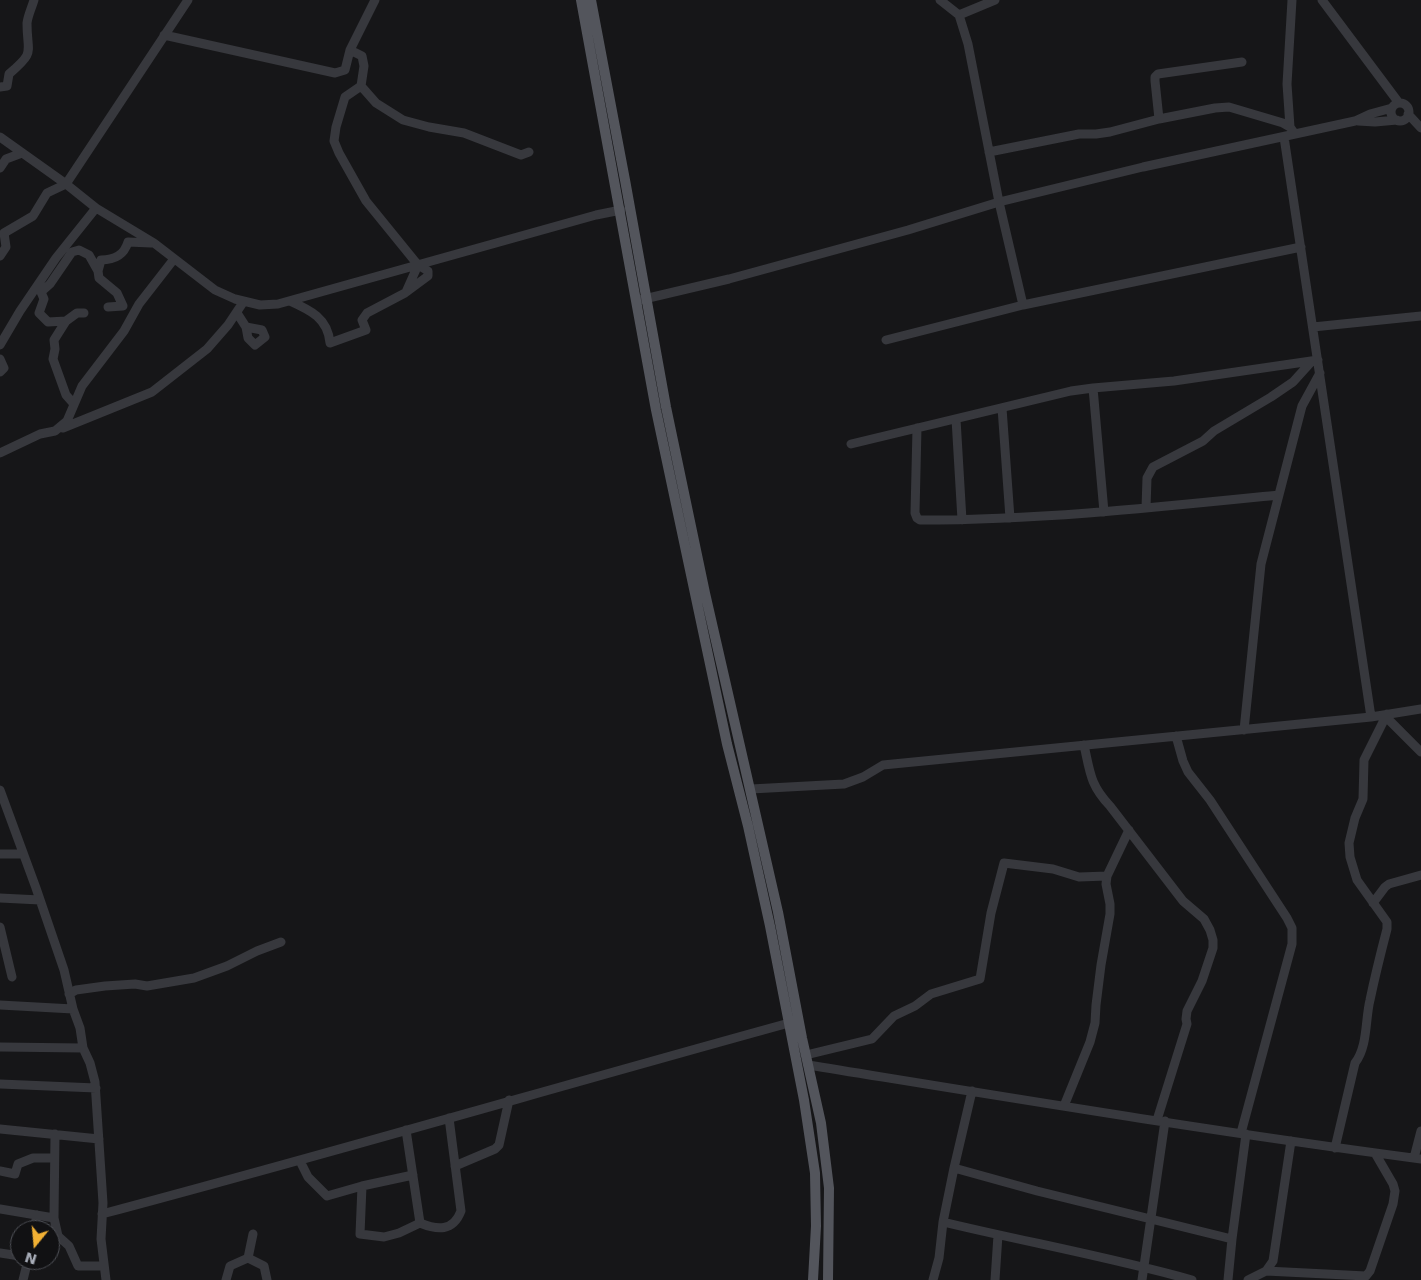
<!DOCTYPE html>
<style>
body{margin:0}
#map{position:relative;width:1421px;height:1280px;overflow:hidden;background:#161618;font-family:"DejaVu Sans",sans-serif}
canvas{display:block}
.north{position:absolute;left:10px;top:1220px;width:50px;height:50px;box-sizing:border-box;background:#111113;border:1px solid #4d4f55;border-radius:50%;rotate:197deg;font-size:14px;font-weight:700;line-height:20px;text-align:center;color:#a8adb8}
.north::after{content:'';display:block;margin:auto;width:18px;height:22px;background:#f2b134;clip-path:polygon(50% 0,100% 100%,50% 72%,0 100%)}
</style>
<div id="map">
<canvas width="1421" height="1280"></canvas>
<div class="north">N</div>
</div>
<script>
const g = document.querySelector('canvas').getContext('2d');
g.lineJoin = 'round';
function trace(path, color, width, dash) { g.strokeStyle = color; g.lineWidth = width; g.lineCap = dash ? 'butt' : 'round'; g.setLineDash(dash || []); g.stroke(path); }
trace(new Path2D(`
 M940,0L959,15L968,44L999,202L1023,305
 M1322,0L1399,103
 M959,15L995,0
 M164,35L335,73L345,70L350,50L375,0
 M350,50L362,56L364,66L361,86L376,103L403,120L429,127L464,133L521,155L529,152
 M0,87L7,86L9,74C36,51 27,54 27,23C28,15 32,7 34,0
 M1391 112a9 9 0 1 1 18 0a9 9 0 1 1-18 0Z
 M1408,114L1421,128
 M1159,119L1155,81V77L1158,74L1242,62
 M1358,121L1375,122L1397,120
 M1290,127L1287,84L1292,0
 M0,137L66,184L96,208L154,243L215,290L235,299L260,305L278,304L596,215L621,210
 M1284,137L1371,717
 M989,152L1079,134H1096L1110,132L1159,119L1215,108L1229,107L1283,123L1290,127L1295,134
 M0,168L6,159L22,153
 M0,256L6,247L4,233L33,216L47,193L66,184L188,0
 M406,292L418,265
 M640,300L729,279L908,230L999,202L1143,167L1355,121L1370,114L1392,108
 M290,301C310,310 328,318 330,343L366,330L362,320L367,313L405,293L428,276V271L418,265L366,201L339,153L334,141L336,127L345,97L361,86
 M108,307L123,306L117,293L99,278L98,271L101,260C115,260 124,255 128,242L151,243
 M84,313H77L66,321L48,322L39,313L44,299L41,292L50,284L72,252L79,250L89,255L98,271
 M237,313L246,327L248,338L255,345L265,337L262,330L246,327
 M66,321L54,340L55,349L53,359L66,395L74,404
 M1313,327L1421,316
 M886,340L1023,305L1301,247
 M0,345L20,311L56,258L96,208
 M0,359L4,368L0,372
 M1093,388L1104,512
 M1002,408L1010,518
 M956,419L962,520
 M63,428L152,392L207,349L228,325L244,301
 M917,428L915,513L917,518L920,520C1040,520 1160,507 1279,495
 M851,444L1071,391L1093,388L1174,381L1318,360
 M0,453L40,434L55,431L67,421L82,386L124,331L139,304L174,259
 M1146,508L1147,478L1153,467L1203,441L1214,431L1271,397L1293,382L1312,361
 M1386,717L1421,752
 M1244,730L1261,564L1302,406L1320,373
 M1176,736L1183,761L1188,772L1210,800L1287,918L1292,928V944L1241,1133
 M1084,745C1090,772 1090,785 1110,806L1183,901L1204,919L1210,930L1213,940V948L1202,981L1187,1011L1186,1019L1187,1024L1157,1120
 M751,789L844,784L863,777L883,765L1371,717L1421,709
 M0,790L36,888L64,970L73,1009L80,1028L83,1048L90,1063L95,1082L103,1203L101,1239L106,1280
 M0,854H23
 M0,898L40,900
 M1373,903L1385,887L1389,884L1421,875
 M0,927L12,977
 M69,994L76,990L105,986L135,984L147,986L194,978L227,966L257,951L281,942
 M0,1005L73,1009
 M0,1047L83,1048
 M806,1055L872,1039L894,1016L915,1006L931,994L980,979L991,913L1004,863L1053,869L1079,877L1107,876
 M808,1065C1012,1098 1216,1132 1421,1159
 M0,1084L96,1088
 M1064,1106L1090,1042L1095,1023L1096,1005L1101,965L1110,914V904L1106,884L1107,876L1129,830
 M0,1129L99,1139
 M406,1130L420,1223
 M55,1134L54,1218L58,1236L69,1246L78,1266H104
 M1335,1148L1355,1063C1368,1046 1365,1020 1370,1000C1375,976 1381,952 1387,929V922L1357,880L1350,857L1349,843L1355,818L1363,799L1364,760L1387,714
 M1414,1158L1421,1131
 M300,1161L308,1177L327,1196L362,1186L413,1175
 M455,1166L495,1149L499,1145L509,1100
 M954,1168L1037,1191L1232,1239
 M0,1171L15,1174L18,1164L33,1158H54
 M362,1186L360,1234L384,1237L399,1233L420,1223C437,1230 453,1232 461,1211L449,1118
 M0,1209L54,1218
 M102,1214C332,1153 560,1086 789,1023
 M943,1222C1026,1242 1110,1257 1192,1280
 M34,1230L37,1215
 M0,1253L20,1256
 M248,1258L264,1266L267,1280
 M248,1258L253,1234
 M1266,1271L1366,1276L1370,1271L1393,1204L1395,1191L1393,1184L1375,1153
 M23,1280L28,1260
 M226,1280L230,1266L248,1258
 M933,1280L939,1258L943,1222L954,1168L972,1091
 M995,1280L998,1235
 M1142,1280L1165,1121
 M1228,1280L1232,1239L1246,1134
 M1248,1280L1266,1271L1273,1261L1291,1141`), '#37383d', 9);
trace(new Path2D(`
 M581,0L656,410L727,744L748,826L770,926L804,1100L815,1173L816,1226L813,1280
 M591,0L625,180L666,407L705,593L778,912L802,1038L821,1123L829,1188L828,1280`), '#53555c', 10);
</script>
